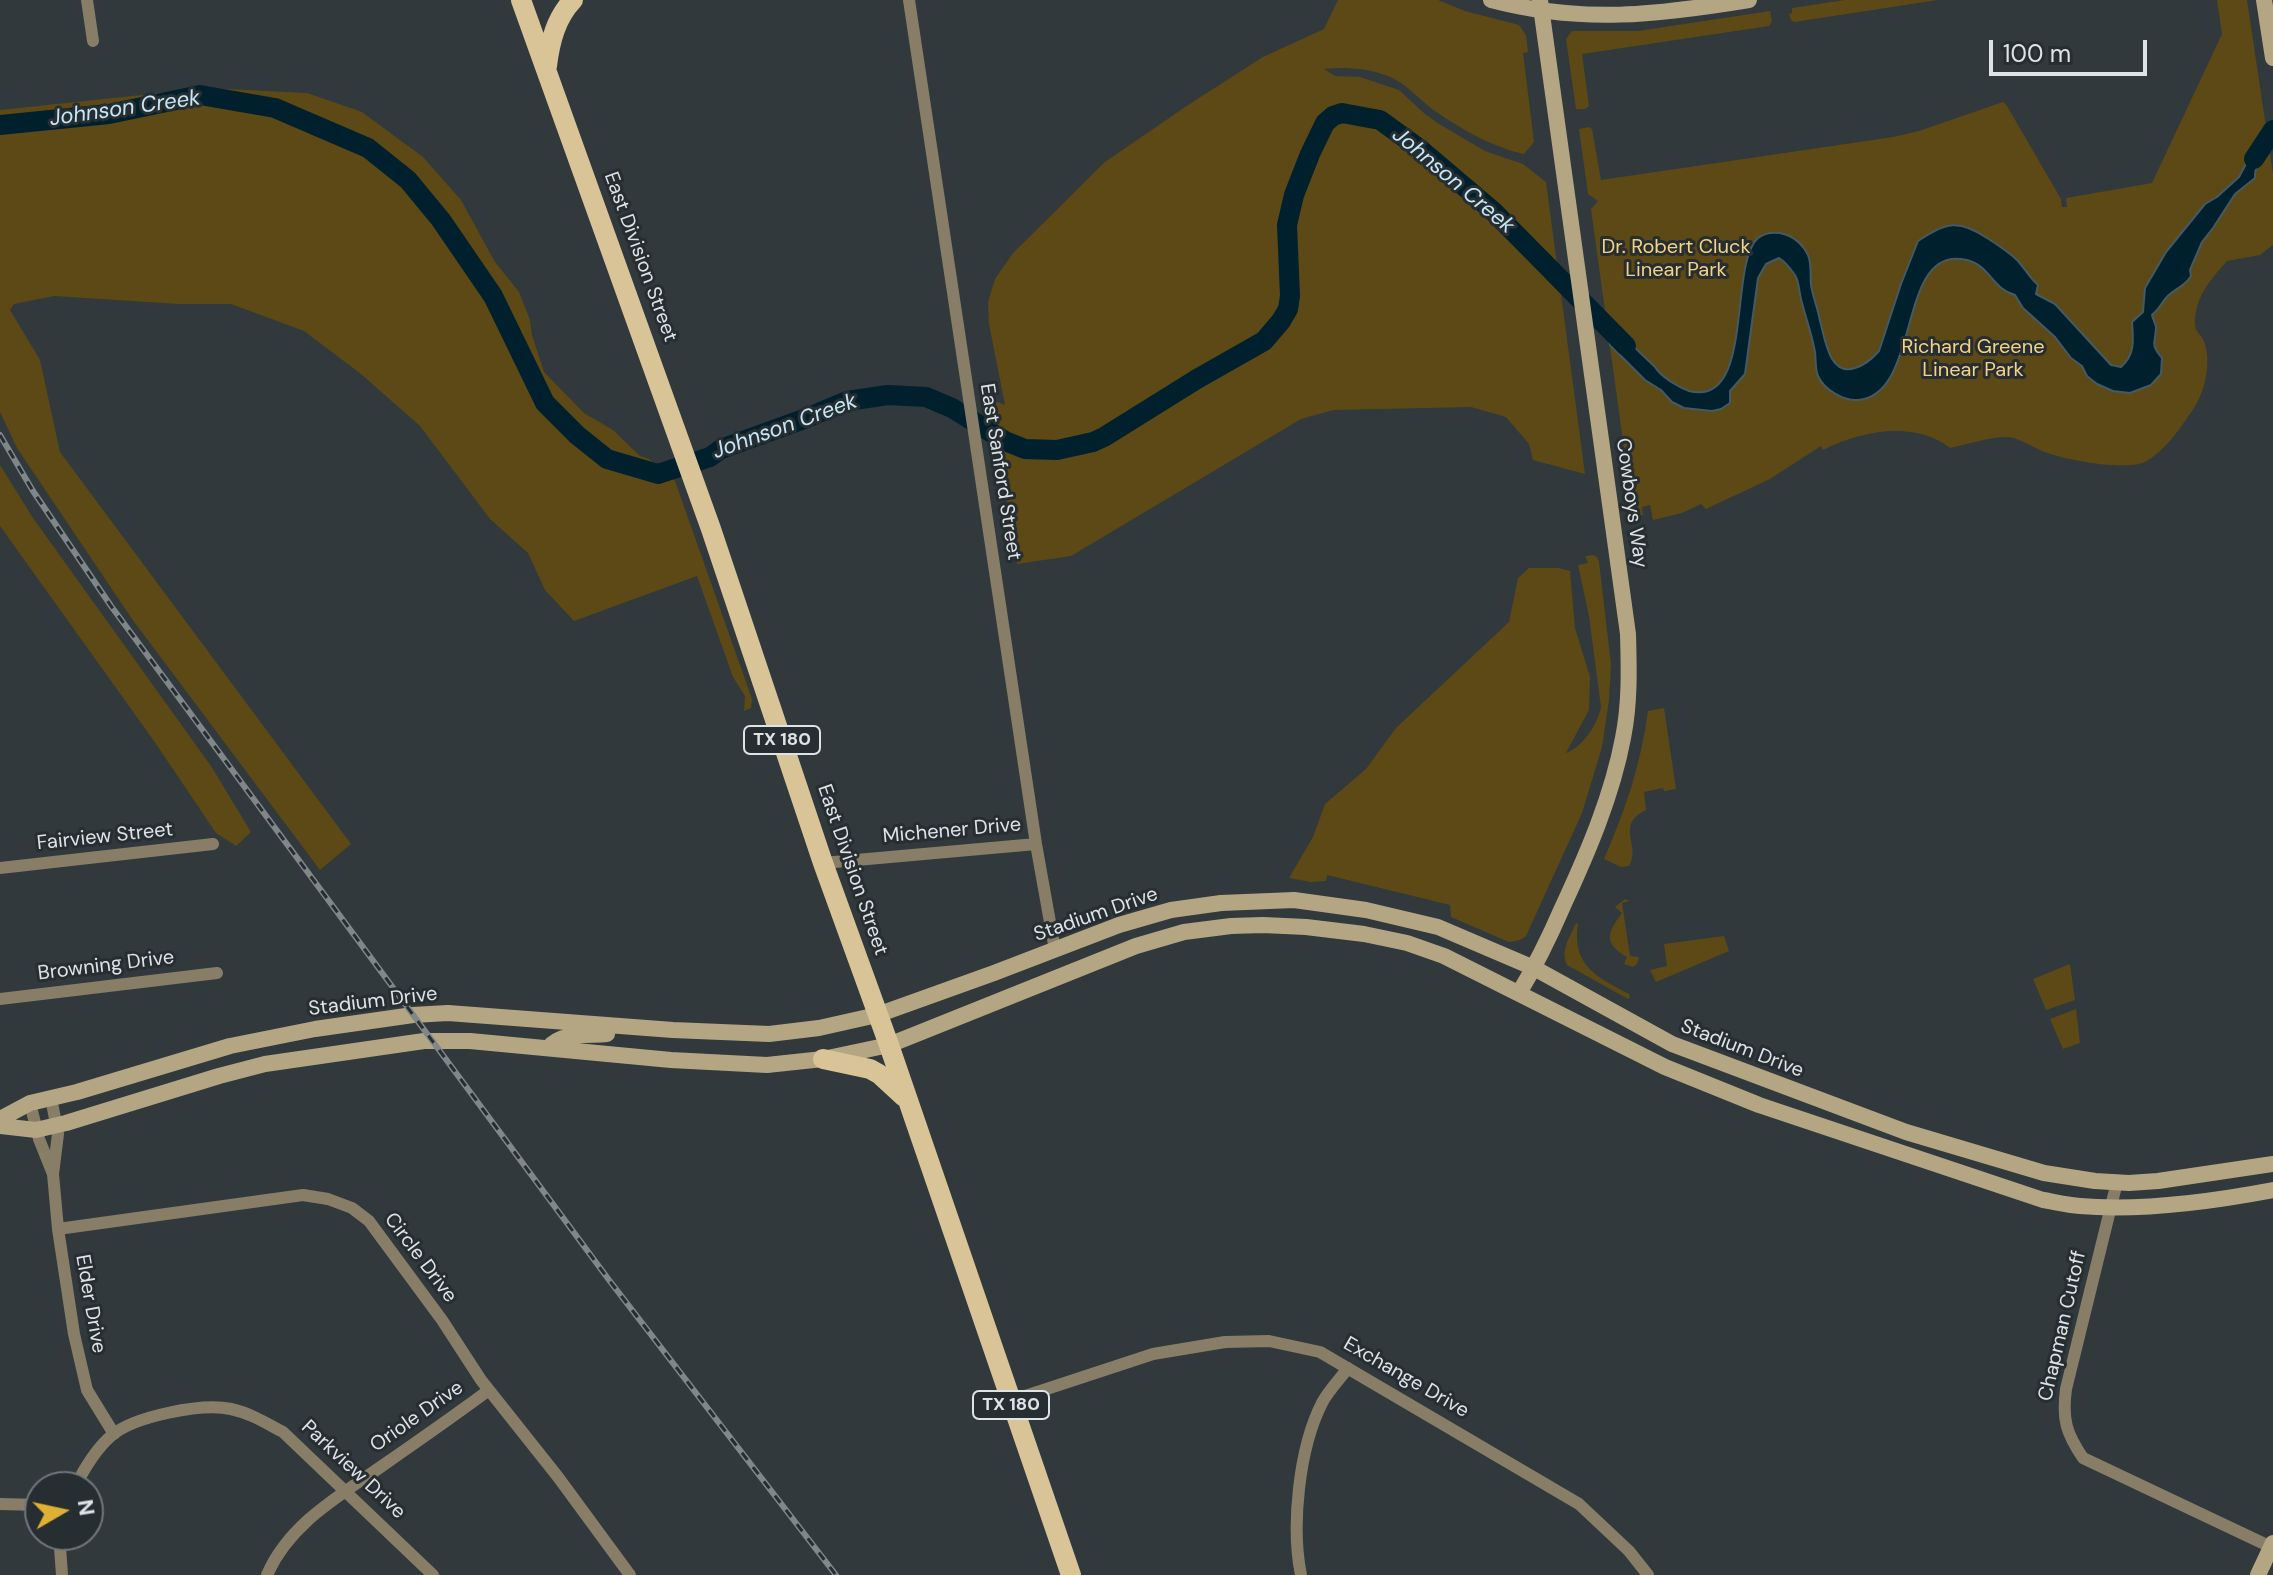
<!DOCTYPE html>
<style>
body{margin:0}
#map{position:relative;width:2273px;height:1575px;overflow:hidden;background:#31393c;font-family:"DM Sans",sans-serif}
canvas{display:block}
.north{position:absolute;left:24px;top:1471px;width:80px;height:80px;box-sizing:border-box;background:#272e32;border:2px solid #70767a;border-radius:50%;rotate:81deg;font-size:22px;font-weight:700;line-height:32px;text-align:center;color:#dee3e5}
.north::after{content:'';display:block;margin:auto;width:28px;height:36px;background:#dfb033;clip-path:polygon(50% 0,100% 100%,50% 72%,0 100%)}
.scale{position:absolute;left:1989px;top:40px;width:158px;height:36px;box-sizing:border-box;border:4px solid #dee3e5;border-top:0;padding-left:10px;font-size:24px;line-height:28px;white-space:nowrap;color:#dee3e5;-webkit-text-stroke:6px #272e32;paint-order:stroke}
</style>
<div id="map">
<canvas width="2273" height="1575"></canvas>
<div class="north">N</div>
<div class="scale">100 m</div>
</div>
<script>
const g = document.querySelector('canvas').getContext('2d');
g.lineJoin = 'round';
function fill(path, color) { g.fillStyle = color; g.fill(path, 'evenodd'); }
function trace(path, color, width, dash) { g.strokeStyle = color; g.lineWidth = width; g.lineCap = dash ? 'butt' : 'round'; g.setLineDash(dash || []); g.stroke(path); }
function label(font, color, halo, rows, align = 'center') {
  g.font = font + ' "DM Sans",sans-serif'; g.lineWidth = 6; g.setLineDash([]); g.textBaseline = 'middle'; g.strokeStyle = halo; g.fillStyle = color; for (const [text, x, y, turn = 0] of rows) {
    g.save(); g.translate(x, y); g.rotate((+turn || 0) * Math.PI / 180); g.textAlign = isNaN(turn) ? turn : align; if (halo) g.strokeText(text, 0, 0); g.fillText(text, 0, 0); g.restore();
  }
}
fill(new Path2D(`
 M1338,0H1438L1465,11L1519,25L1526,35L1528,52L1523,53L1534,142L1524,154C1492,147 1461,129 1435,111C1418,99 1406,82 1385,75C1365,68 1344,67 1324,69L1335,76L1360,77L1399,90L1425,114L1439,124L1485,151L1523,164L1546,182L1585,474L1533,460L1529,444L1506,417L1471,407L1334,410L1301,419L1071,556L1017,564L991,399L1005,405L989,324L988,302L995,279L1013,253L1105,162L1188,105L1263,57L1324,29Z
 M1845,0H1938L1794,22L1791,20L1789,14L1792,13V8Z
 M2217,0H2247L2273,174V245L2260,255L2227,261C2211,279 2194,298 2195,325C2196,333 2201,334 2204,341C2212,362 2205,393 2192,411C2179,430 2166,449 2147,461C2129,472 2065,460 2045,452C2033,448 2017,436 2005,437C1987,438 1968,444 1950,448C1915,420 1860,431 1823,450L1821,446L1770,479L1706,509L1701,504L1682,513L1653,520L1650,505L1642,507L1643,515L1631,517L1630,506H1632L1591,209L1598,201L1588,194L1579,129L1589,127L1592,129L1601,180L1893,137L1919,131L2003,102L2007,106L2061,199L2062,207H2067L2066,198L2152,183L2222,34Z
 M1770,11L1772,21L1769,26L1582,54L1589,106L1585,109H1576L1566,39L1572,31H1638Z
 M207,88L307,93L362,112L423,157L461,200L495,262L519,292L530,320L532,335L544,372L584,413L613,430L640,456L649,459L675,481L752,699L751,708L744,711L745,696L733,677L697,576L574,621L545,590L528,553L490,519L420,426L361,374L304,331L231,304H179L54,296L14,304L10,310L40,360L60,452L351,844L320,870L132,619L17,448L0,412V110Z
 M0,465L33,518L211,766L251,832L236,846L216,833L154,741L0,526Z
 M1593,555L1597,557L1599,562L1611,664L1609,700L1602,747L1582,813L1526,936L1520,940L1509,942L1451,917L1450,905L1327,875L1326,881L1311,882L1289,878L1313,837L1325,804L1366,769L1396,728L1509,622L1518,578L1529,568H1559L1570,571L1575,628L1590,677L1589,710L1566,753C1583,747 1597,725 1601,707L1589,616L1578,565L1588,563L1585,556Z
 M1664,708L1676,789L1664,791L1663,788L1644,792L1646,810C1614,825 1642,846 1629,866L1621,867L1604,859C1625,811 1641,764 1648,711Z
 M1625,899L1630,901L1622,903L1630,956L1639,957L1637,964L1633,967L1624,964L1627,957C1603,943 1607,933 1622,913L1615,907Z
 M1576,923L1578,924C1571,965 1598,978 1629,994L1630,998L1628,999L1567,965C1560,950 1570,937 1576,923Z
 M1724,936L1729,951L1656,982L1650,970L1667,966L1664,944Z
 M2070,964L2075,1000L2046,1010L2033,979Z
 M2076,1009L2080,1043L2063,1049L2050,1019Z`), '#5c4915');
const water = new Path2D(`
 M2266,127L2269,152C2261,158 2254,168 2255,178L2235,194L2213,228L2202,242L2190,270L2191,276C2185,286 2178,287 2170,294C2162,300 2162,307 2152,315C2152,316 2156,326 2156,327C2156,344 2149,343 2162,358L2161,374L2151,385L2130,393L2113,391L2097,384L2087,376L2082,366L2071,358L2055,337L2023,308L2015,295C1990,288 1990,262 1961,259C1897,251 1921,395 1858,400C1844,401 1824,390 1818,376C1815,369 1816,359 1815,352C1812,334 1805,316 1801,299C1799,291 1799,281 1795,275C1790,268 1786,262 1779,258L1766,264L1758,278L1745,374L1730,391V403L1721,409L1712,411L1684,408L1672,402L1661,390L1645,380L1610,345L1607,321L1655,367C1661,377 1678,387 1689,391C1755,408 1728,264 1758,238C1764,233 1772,232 1780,233C1794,236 1802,243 1808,255C1812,265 1810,275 1811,285C1813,297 1818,309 1820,321C1825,338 1829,377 1855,368C1865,365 1872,359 1879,351L1901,284L1918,241C1946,222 1959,219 1987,238C1998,245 2009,252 2018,261C2025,269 2030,278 2038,285L2036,294L2055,304L2111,365L2121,367C2136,354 2133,339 2132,322L2143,312L2145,288L2166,252L2205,204L2217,197L2239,177Z`);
fill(water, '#00202d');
trace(water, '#435a64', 2);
trace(new Path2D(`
 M0,125L109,114L200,95L275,108L368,148L408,180L441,220L493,296L545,403L577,435L607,459L658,474L710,457L721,449L804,419L847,401L888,395L926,397L952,408L1005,441L1025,449L1057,450L1093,442L1104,437L1197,379L1264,341L1281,321L1288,309L1290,296L1287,225L1294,195L1310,154L1325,123L1333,116L1342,113L1380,120L1420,149L1493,211L1626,346
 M2254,159L2273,130`), '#00202d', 20);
trace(new Path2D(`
 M87,0L93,41
 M909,0L1036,844L1055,950
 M823,863L1036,844
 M0,868L213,844
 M0,999L217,973
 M51,1098L58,1134L53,1174L58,1229L74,1334L87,1390L114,1434
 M30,1103L39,1139L53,1174
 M2117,1182L2066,1389C2062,1419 2066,1433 2083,1458L2273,1548
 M58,1229L303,1195L328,1199L352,1208L369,1221L442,1320L481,1380L558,1477L630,1575
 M1010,1401L1153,1354L1225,1342L1269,1341L1320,1352L1579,1504L1629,1551L1648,1575
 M75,1487C84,1469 96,1449 111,1436C134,1416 202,1403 231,1409C250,1413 266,1423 283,1432L433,1575
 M0,1504L40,1505
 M62,1575L60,1547L62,1535
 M267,1575C289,1524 338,1497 382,1466C418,1441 454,1416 489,1390
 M1301,1575C1291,1526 1299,1448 1322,1403C1328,1391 1340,1379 1348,1368`), '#887e68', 12);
trace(new Path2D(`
 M1491,0C1582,24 1657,15 1749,0
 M2264,0L2273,58
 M1519,993C1536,965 1550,936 1563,906C1588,852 1612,796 1623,738C1630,703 1629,669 1628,634L1540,0
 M548,1048C563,1031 587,1036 607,1034
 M0,1119L30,1103L77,1092L230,1046L315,1029L413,1015L448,1013L673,1030L769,1034L819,1028L877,1015L994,973L1119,925L1171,910L1221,903L1294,900L1366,910L1438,927L1534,968L1672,1044L1906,1132L2044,1173L2095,1181L2129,1183L2158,1181L2273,1164
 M0,1126L36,1130L66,1123L219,1076L265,1064L424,1041H470L671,1060L767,1065L823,1059L889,1045L1136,946L1184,932L1231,926L1263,925L1306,927L1364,934L1407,943L1444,956L1665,1067L1759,1105L2043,1200C2055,1202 2068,1205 2080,1206C2139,1211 2215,1201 2273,1190
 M2258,1575L2273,1543`), '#b5a683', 16);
trace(new Path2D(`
 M521,0L711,529L823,863L889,1045L1071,1575
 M547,66C550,41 556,18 573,0
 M823,1059L870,1069L879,1074L904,1097`), '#d8c497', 20);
const rail = new Path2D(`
 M0,435L33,491L111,606L609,1280L836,1575`);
trace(rail, '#80878a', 6);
trace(rail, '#272e32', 3, [9]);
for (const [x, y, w] of [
 [782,740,76],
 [1011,1405,76]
]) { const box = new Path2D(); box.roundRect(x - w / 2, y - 14, w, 28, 6); g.fillStyle = '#272e32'; g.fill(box); trace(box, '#dee3e5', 2); }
label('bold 18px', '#dee3e5', null, [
 ["TX 180",782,740],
 ["TX 180",1011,1405]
]);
label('20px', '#f5d384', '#272e32', [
 ["Dr. Robert Cluck",1676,248],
 ["Linear Park",1676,271],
 ["Richard Greene",1973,348],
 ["Linear Park",1973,371]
]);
label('20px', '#dee3e5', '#272e32', [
 ["East Division Street",640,257,70],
 ["East Sanford Street",1000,472,81],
 ["Cowboys Way",1631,503,82],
 ["Michener Drive",952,831,-5],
 ["Fairview Street",105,837,-6],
 ["East Division Street",852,870,71],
 ["Stadium Drive",1096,915,-19],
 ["Browning Drive",106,966,-7],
 ["Stadium Drive",373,1002,-7],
 ["Stadium Drive",1742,1049,21],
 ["Circle Drive",420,1258,53],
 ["Elder Drive",90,1304,80],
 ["Chapman Cutoff",2063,1326,-77],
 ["Exchange Drive",1406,1378,30],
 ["Oriole Drive",417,1417,-35],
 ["Parkview Drive",353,1470,43]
]);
label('italic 22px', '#c5e7f7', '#272e32', [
 ["Johnson Creek",125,109,-8],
 ["Johnson Creek",1453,181,40],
 ["Johnson Creek",785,427,-20]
]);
</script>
